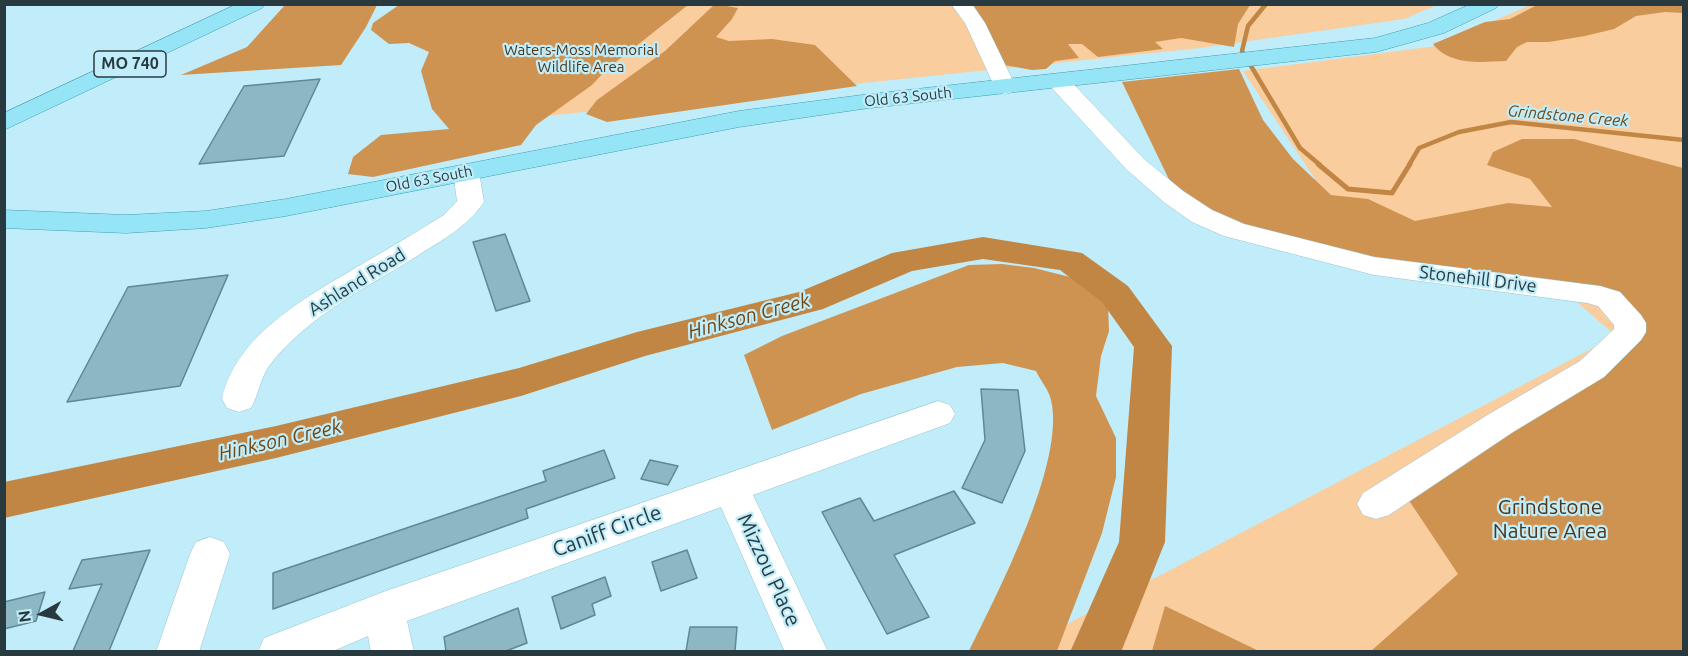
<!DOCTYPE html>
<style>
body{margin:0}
#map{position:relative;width:1688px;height:656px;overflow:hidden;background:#c0edf9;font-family:Ubuntu,sans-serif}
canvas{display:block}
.frame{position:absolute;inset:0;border:6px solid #283a3f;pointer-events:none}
.north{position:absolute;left:12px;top:584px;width:60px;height:60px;-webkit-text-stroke:4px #c0edf9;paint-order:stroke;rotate:262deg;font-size:16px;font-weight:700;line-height:24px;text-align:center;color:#283a3f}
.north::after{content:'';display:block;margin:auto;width:21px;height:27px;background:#283a3f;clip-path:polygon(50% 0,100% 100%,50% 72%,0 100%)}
</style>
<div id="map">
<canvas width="1688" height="656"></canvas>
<div class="frame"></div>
<div class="north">N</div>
</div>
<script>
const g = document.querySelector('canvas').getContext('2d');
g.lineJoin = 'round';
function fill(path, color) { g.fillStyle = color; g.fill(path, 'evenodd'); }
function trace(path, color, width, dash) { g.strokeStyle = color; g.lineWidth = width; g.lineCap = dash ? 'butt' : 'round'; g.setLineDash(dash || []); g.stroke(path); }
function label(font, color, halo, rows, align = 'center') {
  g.font = font + ' Ubuntu,sans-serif'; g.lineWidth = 4.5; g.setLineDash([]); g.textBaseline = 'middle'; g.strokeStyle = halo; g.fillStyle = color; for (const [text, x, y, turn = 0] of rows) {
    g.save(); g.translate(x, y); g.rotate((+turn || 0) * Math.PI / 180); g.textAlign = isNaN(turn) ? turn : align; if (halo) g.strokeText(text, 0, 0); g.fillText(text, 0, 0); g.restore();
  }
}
fill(new Path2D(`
 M502,5H1437L1404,19L1200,48L546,116Z
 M1530,5H1683V651L1014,652L1616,336L1539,269L1201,209L1315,179L1243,71L1437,46Z`), '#facd9e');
fill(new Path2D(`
 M715,4L738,8L732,19L716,37L729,41L772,39L815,45L857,86L607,122L586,114L597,100L665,51Z
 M285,5H377L366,27L341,65L181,75L247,47Z
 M399,5V4L688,5L607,69L592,85L536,125L521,145L373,177L348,174L353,157L381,135L449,129L432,109L421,71L429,52L409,43L389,44L371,30L373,23Z
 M967,5H1250L1238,24L1234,47L1181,38L1155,42L1163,49L1098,57L1082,44H1068L1079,58L1055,61L1046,69L1032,70L1004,65Z
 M1537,5H1683V13L1665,12L1636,16L1614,29L1585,36L1549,42H1527L1517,47L1506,61C1481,62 1450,66 1433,44L1485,22L1510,19Z
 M1239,69L1263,120L1293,159L1331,195L1368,199L1415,221L1508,203L1552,207L1530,179L1487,165L1493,152L1522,139H1574L1683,168V651H1371L1458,574L1406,496L1639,337L1618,303L1336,255L1209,217L1177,196L1122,82Z
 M1002,264L1034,268L1082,280L1108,306L1109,331L1101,356L1096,396L1116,438V477L1102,533L1057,651H969C997,594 1066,462 1051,400C1049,390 1040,380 1036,371L1003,363L957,367L861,394L772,430L744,355L782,336L969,265Z
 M1165,606L1259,651H1152Z`), '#cf9351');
trace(new Path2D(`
 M1266,4L1248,26L1242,51L1300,148L1320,165
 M1409,165L1419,148L1459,132L1511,122L1684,140`), '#c18643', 4.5);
trace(new Path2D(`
 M1318,164L1348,189L1392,193L1410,164`), '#c18643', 5);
fill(new Path2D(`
 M983,237L1082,253L1128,286L1172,346L1165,542L1121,652H1070L1119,542L1134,347L1102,302L1060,270L983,259L912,271L823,309L645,356L521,396L276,458L4,518V482L276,426L519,368L637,332L799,292L892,253Z`), '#c18643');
const building = new Path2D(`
 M320,79L284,156L199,164L244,86Z
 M505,234L530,301L496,311L473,242Z
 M228,275L180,386L67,402L128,287Z
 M981,389L1018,390L1025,451L1002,503L962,488L985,440Z
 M604,450L615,478L526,509L528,518L273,609V573L546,481L543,471Z
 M650,460L678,466L668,485L641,479Z
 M954,491L975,523L894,555L929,617L887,634L822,512L860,498L874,521Z
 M150,550L109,651H73L102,584L69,589L82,560Z
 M687,550L697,578L661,591L652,562Z
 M605,577L611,596L592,604L595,615L561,629L552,597Z
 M45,592L36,621L4,629V602Z
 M518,608L527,643L506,651H446L444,637Z
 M690,627H737L735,651H686Z`);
fill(building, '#8cb7c3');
trace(building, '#5e8894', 1.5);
const minor = new Path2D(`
 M951,4H972L985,23L1016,87L1013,92L1005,94L997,92L965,23Z
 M1058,74L1066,76L1144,159L1183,191L1212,210L1244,224L1374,257L1600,286L1620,292L1641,315L1646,323V332L1641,340L1604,377L1513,432L1389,515L1376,519L1363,515L1357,504L1363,493L1489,414L1580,361L1614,329V325L1598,306L1587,303L1374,275L1224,236L1192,222L1165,203L1126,169L1050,86L1047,81L1050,76Z
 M466,164L475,167L479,172L484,202C467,227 442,240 417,256C366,288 306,317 269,366C260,379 259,394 251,408L239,412L227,408L222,399C236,335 305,298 357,267C386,250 415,233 444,215L457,201L453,172L457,167Z
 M938,401L950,405L955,414L950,423L753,495L828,652H785L721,507L407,621L414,652H371L368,636L331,652H258L264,638L383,592Z
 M210,537L224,542L230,554L199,652H156L190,554L196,542Z`);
const major = new Path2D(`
 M237,4H265L262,8L4,130V113Z
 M1471,4H1499L1496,8L1444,33L1376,52L862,109L739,127L286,216L206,228L126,233L4,228V210L126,215L206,211L286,199L739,111L862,95L1375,38L1428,23Z`);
trace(minor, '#98c4d0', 1);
trace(major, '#419db3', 1);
fill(minor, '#fff');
fill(major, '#95e5f7');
label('15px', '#4f3519', '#c0edf9', [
 ["Waters-Moss Memorial",581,50],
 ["Wildlife Area",581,67]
]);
label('15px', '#283a3f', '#c0edf9', [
 ["Old 63 South",908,97,-6],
 ["Old 63 South",429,179,-11]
]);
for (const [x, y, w] of [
 [130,64,72]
]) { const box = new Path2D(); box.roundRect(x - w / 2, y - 13, w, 26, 4.5); g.fillStyle = '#c0edf9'; g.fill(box); trace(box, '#283a3f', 1.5); }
label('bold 16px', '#283a3f', null, [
 ["MO 740",130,64]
]);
label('italic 16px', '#6f4614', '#c0edf9', [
 ["Grindstone Creek",1568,116,5]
]);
label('18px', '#283a3f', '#c0edf9', [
 ["Stonehill Drive",1478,279,7],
 ["Ashland Road",357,282,-32]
]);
label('italic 20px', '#6f4614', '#c0edf9', [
 ["Hinkson Creek",749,316,-15],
 ["Hinkson Creek",280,440,-13]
]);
label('21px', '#4f3519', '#c0edf9', [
 ["Grindstone",1550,507],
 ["Nature Area",1550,531]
]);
label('21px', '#283a3f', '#c0edf9', [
 ["Caniff Circle",607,531,-20],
 ["Mizzou Place",769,570,65]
]);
</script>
